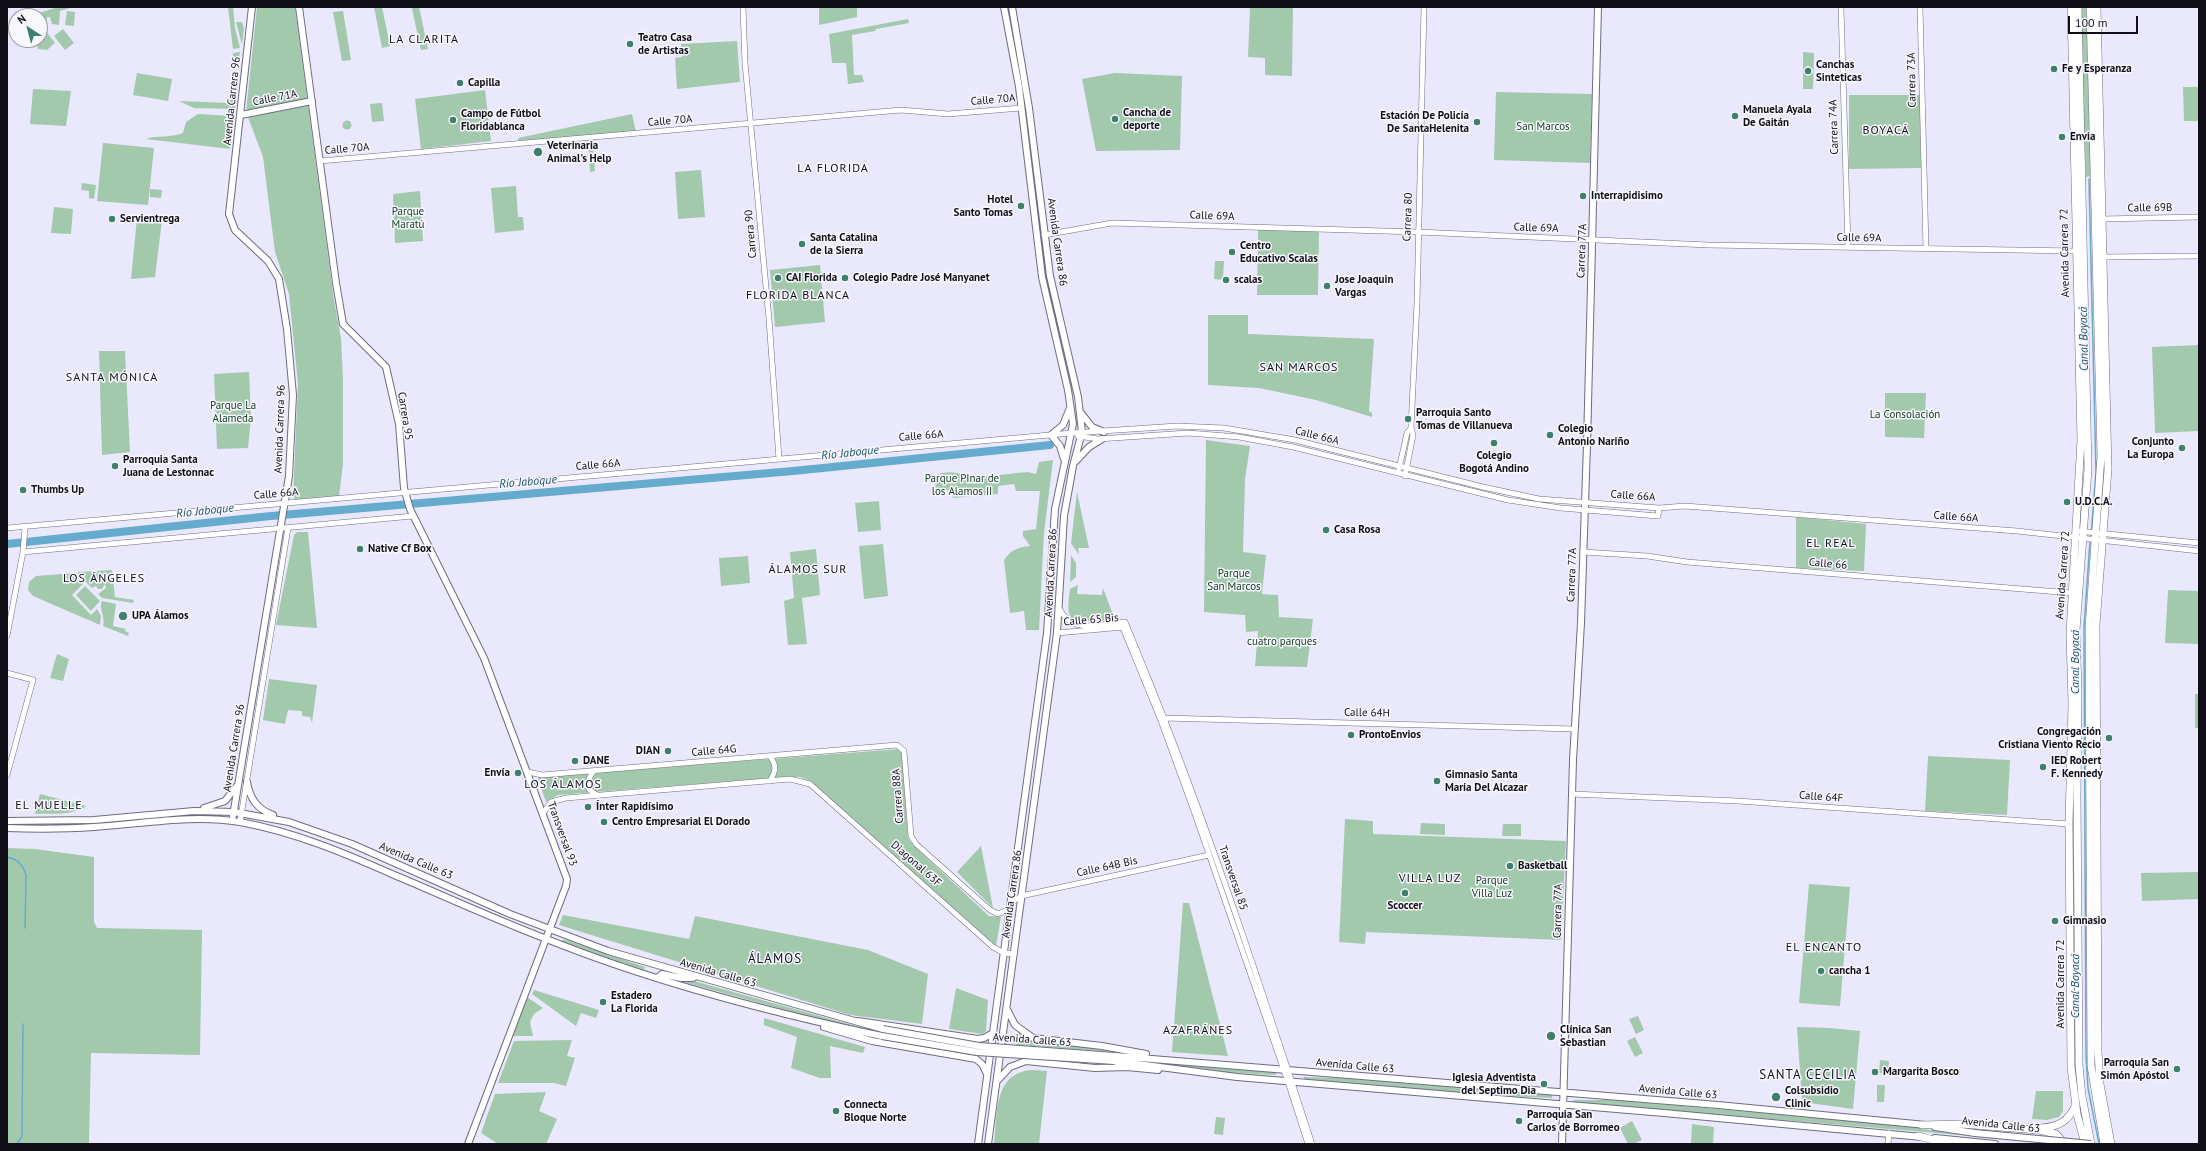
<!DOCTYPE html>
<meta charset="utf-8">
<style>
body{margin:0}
#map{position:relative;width:2206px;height:1151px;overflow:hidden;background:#eae8fd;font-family:"PT Sans",sans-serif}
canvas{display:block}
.frame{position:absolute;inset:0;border:8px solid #100f18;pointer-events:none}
.north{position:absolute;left:8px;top:8px;width:40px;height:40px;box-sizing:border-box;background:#f8f7fd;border:1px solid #9b9aa1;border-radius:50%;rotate:324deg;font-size:11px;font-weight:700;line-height:16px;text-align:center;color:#100f18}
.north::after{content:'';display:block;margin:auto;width:14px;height:18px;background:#3f7f6e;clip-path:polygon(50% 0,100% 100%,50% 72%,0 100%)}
.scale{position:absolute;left:2068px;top:16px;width:70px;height:18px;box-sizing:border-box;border:2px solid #100f18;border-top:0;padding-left:5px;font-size:12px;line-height:14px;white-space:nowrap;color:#100f18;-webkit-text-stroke:3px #f8f7fd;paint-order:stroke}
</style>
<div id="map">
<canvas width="2206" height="1151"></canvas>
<div class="frame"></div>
<div class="north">N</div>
<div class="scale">100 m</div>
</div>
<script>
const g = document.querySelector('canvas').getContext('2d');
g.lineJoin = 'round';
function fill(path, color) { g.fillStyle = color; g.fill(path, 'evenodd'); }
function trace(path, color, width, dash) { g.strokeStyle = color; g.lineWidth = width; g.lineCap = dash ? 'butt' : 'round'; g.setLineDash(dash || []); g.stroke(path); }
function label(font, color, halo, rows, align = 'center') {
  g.font = font + ' "PT Sans",sans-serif'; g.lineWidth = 3; g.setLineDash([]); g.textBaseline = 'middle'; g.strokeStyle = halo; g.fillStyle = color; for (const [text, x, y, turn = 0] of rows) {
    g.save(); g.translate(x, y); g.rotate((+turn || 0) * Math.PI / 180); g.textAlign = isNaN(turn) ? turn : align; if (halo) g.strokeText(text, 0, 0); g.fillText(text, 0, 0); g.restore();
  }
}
fill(new Path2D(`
 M58,7H74L60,11L59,25L52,24L50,17H47L46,24L40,23L39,13Z
 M228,7H233L235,28L240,48L233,49Z
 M257,7H295L334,300L341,338L343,380V464L339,496L296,501L293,496L298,384L289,294L275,252L263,157L246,112Z
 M374,7H382L390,46L382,48Z
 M414,7H419L428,49L421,50L412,9Z
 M819,7H857V17L819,25Z
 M1250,7H1293L1292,76L1265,75V58L1248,57Z
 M2080,7H2087L2092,176L2086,177Z
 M67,11L75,12L74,26L65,25Z
 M343,11L351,60L342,61L333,12Z
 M908,19L909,23L876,29L875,31L852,35L854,75H862L864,82L848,84L846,63H832L829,34Z
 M236,22H242L244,28L242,45Z
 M40,27L45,30L42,33L45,30L55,43L47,50L38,49L36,40H40Z
 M63,29L74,43L65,50L54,36Z
 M737,41L740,82L677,89L675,58L682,57L681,44Z
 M240,52L238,66L232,69L233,53Z
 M1803,52L1814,53L1813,89H1803Z
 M137,73L172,79L168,101L133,95Z
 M1115,73L1182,76L1180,150L1096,151L1082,79Z
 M231,86L237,87L235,109L194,108L179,101L230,103Z
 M2183,87H2199V121H2184Z
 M33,89L71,91L66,126L30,124Z
 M485,90L491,141L421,149L415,99Z
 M1496,92L1592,94L1590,163L1494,160Z
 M1849,95H1920L1921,168L1849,169Z
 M382,103L384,121L372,122L370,104Z
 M198,114L233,116L230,149L146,139C158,135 171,138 183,133L186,122Z
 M632,114L636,132L519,142L518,138Z
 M342.5 125a4.5 4.5 0 1 1 9 0a4.5 4.5 0 1 1-9 0Z
 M103,143L154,148L148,205L97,201Z
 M588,144H593L595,171L590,172Z
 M701,170L705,217L678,219L675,172Z
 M82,183L96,185L94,199L89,198V191L81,190Z
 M516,186L518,217H523L524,230L495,233L491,188Z
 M150,189L162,190L161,198L150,197Z
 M420,191L423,241L395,243L393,194Z
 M54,207L73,209L71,234L51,233Z
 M137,218L162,220L155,277L131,279Z
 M1258,230L1319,231L1318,295H1257Z
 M1215,261H1224L1223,280L1214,279Z
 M820,265L825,322L775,327L770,270Z
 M1208,315H1248V334L1374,339L1369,411L1372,413V417L1316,400L1259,388L1208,385Z
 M2199,345V431L2155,433L2152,347Z
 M99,351H125L130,452L102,455Z
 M249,372L251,418L248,448L217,449L214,374Z
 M1885,393H1926L1924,438L1885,437Z
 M1206,440L1250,446L1245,479L1243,552L1266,555L1262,594L1278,595L1279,617L1313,619L1307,667L1255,666L1258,631L1246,632L1245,615L1204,612Z
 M1053,460L1044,533L1039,630H1026L1024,611L1010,613L1004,560C1011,550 1018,547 1030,546L1023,536V531L1036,529L1040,491H1016L1014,484L998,486V494L953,498L951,490L936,491L935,476C948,468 961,475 975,476C992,477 1011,473 1028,472L1036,474L1039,462Z
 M1077,492L1089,548H1078L1079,555L1071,543Z
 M879,501L881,530L858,532L855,503Z
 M1796,517L1866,524L1864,571L1796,568Z
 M297,532H308L317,628L276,625L294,535Z
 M883,544L888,596L864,599L859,546Z
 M816,549L820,595L802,598L807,644L788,645L784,601L794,598L790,552Z
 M1071,555L1076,563V577L1070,582Z
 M748,556L750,583L721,586L719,558Z
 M112,570L115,597L134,600L133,603L102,598L98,594L106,588L105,584L102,589H98L96,586L92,588L78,574V572Z
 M75,573L83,584L72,595L91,615L97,609L101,616L100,625L33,596L28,590L29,582L36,576Z
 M1078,585L1077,594L1102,595L1103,588L1115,620L1078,622C1064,617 1069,601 1070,589Z
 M85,586L100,601L91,611L76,595Z
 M2168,590L2199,591V644L2165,643Z
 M102,601L116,604L113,626L126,629L125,631L129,633L128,636L103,626C106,617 98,608 102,601Z
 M57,654L69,659L63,681L50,678Z
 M269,679L317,685L312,723L310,717L302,716V711L288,710L285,724L263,720Z
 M2195,694H2199V728H2195Z
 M899,749L902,751L908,838L913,845L989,916L1001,917L996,946L808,780L800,777H784L558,795L546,802L541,788H546L545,781H539L538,777Z
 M1928,756L2010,760L2007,815L1925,811Z
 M40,794L86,806C74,816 49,813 35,814Z
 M1345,819L1373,821V834L1566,841L1561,940L1366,932L1365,944L1339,942Z
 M1421,823L1445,824V835L1420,834Z
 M1503,824H1521V836H1502Z
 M981,846L993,908L957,872Z
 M7,848L35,849L94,857V922L97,928L202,930L200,1055L91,1053L89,1144H7Z
 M2199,872V899L2142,901L2141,873Z
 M1809,884L1850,887L1840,1006L1799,1003Z
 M1183,903H1189L1228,1056L1172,1052Z
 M563,915L689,939L695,916L868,950L928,974L922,1024L850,1015L559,925Z
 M563,939L645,967L644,970L562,943Z
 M662,976L690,980L874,1031L807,1016Z
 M956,988L988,1000L986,1031L982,1034L949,1029Z
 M534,990L599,1010L596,1018L581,1013L576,1026L532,994Z
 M527,997L543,1008L534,1014L530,1022L533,1036H513Z
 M1638,1016L1644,1030L1636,1034L1629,1019Z
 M764,1018L865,1047L863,1053L830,1046L831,1078H820L791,1068L797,1037L764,1025Z
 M1797,1027L1830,1028L1860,1031L1853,1109L1802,1102Z
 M1018,1032L1034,1040L1117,1052L1016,1045Z
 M1635,1037L1643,1053L1635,1057L1627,1041Z
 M572,1040L567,1056L575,1058L566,1086L554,1083H498L514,1041Z
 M1880,1060L1889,1061L1888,1074L1879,1073Z
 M1153,1063L1276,1072V1075L1213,1072Z
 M1033,1070L1047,1071L1039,1144H994C998,1113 993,1072 1033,1070Z
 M1304,1077L1340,1078L1552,1095V1098L1508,1096L1304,1080Z
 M1877,1085H1885L1884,1102H1877Z
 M2036,1091H2063V1111L2059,1117L2047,1120L2032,1119Z
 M546,1092L539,1111L557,1119L546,1144H498L481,1133L495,1094Z
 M1574,1100H1613L1751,1112L1897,1125L1971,1136L1573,1102Z
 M1216,1117L1225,1118L1223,1135L1214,1134Z
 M1632,1121L1642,1140L1633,1144H1628L1620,1128Z
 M1692,1124L1714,1127L1713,1144H1691Z`), '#a3c9ac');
trace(new Path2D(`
 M2089,179L2096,472L2091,537
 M2090,541L2084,627L2086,1056L2088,1088L2099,1144
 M7,857C18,859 23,865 26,875L25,928
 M17,1144L22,1136L23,1024`), '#65abcd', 1.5);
trace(new Path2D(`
 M7,544L271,516L793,471L1050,445`), '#65abcd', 8);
const minor = new Path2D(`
 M743,7L745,63L769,319L779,459
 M1841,7L1848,247
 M1920,7L1926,249
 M320,161L901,110L948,114L1021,108
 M2102,219L2199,217
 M1044,235L1112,223L1418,232L1709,245L2076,251
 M2102,257L2199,256
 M1078,436L1098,439L1188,433L1239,437L1293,447L1508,500L1561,508L1658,516L1659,508
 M1399,469L1407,433L1411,428
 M1405,476L1413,435L1411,428L1417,303L1424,7
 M7,528L1072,433L1177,426L1224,428L1295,440L1483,487L1539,499L1659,508L1685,506L2017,531L2199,551
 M2077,531L2199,543
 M23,552L413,516
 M1583,552L1647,556L1687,562L2072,593
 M1059,608C1072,635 1101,624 1125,622C1197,793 1255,968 1312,1144
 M1121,623L1160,718L1195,814L1288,1082L1308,1144
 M1057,633L1124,627
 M7,636L23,552L25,528
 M7,673L33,680L7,775
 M1163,718L1574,729
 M595,770C586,780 584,790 598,795
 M528,772L542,775L897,745L904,751L911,836L916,844L990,910L998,914L1010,909
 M770,781C776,771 777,766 770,756
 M1572,794L1738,801L2069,824
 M544,812L551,802L566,798L790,779L810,784L993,947L1004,953L1014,954
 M240,822L288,528
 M1011,903L1021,896L1209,855
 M1888,1144L1889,1133`);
const major = new Path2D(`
 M299,7L336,283L343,324L386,367L399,424L404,488L410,509L484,658L567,879L566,886L468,1144
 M241,115L312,101
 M1081,413L1092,427L1104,432
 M1064,459L1060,446L1051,435L1063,425L1070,408
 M1076,461L1089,447L1102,439
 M247,782C250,799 257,809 273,815
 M204,808L225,801L236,787
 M233,816L289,476L293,395L287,329L279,279L268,261L235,230L229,214L252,7
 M7,821L94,820L194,811L234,812L289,822L352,844L510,914L608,951L883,1029
 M7,828C36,829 65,829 94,827C143,824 192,814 240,822C294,832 342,852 392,874C442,895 492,918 544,938C653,982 768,1012 882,1036
 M657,978L662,974L681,978H693
 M1008,1011L1015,1025L1033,1038L1102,1046L1146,1054
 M858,1021L978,1039L984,1038L993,1033
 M824,1027L872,1041L976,1059L982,1064L987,1074
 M1115,1056L1718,1105L1926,1125
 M1114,1061L1237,1077L1664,1113L1922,1137
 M997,1081L1010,1067L1026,1061L1095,1068L1127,1067L1158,1070
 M1935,1127L1975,1133
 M1935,1138L1995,1144
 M978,1144L1047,633L1055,509L1073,424L1068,390L1042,277L1019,87L1004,7
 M988,1144L1057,633L1064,516L1073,466L1082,432L1078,397L1050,276L1029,108L1012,7
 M1562,1144L1573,760L1581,623L1587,444L1598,7`);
const highway = new Path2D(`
 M2071,7L2081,440L2070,633L2072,705L2069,824L2071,1067L2077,1114L2085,1144
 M2078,7L2088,469L2076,630L2078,691L2077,796L2079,1065L2082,1096L2091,1144
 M2090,7L2101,456L2089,628L2091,1066L2104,1144
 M2097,7L2108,469L2096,624L2098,1051L2100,1084L2111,1144
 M1922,1125L1961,1124L2039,1130L2056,1134L2065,1144
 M2040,1128C2058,1127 2068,1122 2076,1105
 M1918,1136L1949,1144`);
trace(minor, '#6e6c83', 6);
trace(major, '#6e6c83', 8);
trace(highway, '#6e6c83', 8);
trace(minor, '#fff', 5);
trace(major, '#fff', 6);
trace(highway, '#fff', 7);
const majorBridge = new Path2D(`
 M883,1029L979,1046L1115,1056
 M882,1036L977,1052L1114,1061
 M1975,1133L2091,1144`);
trace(majorBridge, '#6e6c83', 8, []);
trace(majorBridge, '#fff', 6);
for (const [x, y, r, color] of [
 [630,44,4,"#3f7f6e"],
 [2054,69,4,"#3f7f6e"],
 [1808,71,4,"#3f7f6e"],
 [460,83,4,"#3f7f6e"],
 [1735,116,4,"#3f7f6e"],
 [1115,119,4,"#3f7f6e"],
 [453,120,4,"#3f7f6e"],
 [1477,122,4,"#3f7f6e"],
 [2062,137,4,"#3f7f6e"],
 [538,152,5,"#3f7f6e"],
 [1583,196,4,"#3f7f6e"],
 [1021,206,4,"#3f7f6e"],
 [112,219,4,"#3f7f6e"],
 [802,244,4,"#3f7f6e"],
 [1232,252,4,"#3f7f6e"],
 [778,278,4,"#3f7f6e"],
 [845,278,4,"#3f7f6e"],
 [1226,280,4,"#3f7f6e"],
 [1327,286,4,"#3f7f6e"],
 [1408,419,4,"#3f7f6e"],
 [1550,435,4,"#3f7f6e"],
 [1494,443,4,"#3f7f6e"],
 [2182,448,4,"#3f7f6e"],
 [115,466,4,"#3f7f6e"],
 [23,490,4,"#3f7f6e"],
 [2067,502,4,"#3f7f6e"],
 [1326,530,4,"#3f7f6e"],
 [360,549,4,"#3f7f6e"],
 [123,616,5,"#3f7f6e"],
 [1351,735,4,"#3f7f6e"],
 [2109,738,4,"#3f7f6e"],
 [668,751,4,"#3f7f6e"],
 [575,761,4,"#3f7f6e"],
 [2043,767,4,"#3f7f6e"],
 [518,773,4,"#3f7f6e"],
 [1437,781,4,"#3f7f6e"],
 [588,807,4,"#3f7f6e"],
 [604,822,4,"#3f7f6e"],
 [1510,866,4,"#3f7f6e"],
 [1405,893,4,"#3f7f6e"],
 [2055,921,4,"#3f7f6e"],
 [1821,971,4,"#3f7f6e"],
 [603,1002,4,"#3f7f6e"],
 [1551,1036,5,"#3f7f6e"],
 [2177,1069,4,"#3f7f6e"],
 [1875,1072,4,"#3f7f6e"],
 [1544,1084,4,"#3f7f6e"],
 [1776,1097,5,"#3f7f6e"],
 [836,1111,4,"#3f7f6e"],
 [1519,1121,4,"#3f7f6e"]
]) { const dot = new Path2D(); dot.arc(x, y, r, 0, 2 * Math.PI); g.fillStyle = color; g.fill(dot); trace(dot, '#f8f7fd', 1.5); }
label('bold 11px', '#100f18', '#f8f7fd', [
 ["Teatro Casa",638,38],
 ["de Artistas",638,51],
 ["Canchas",1816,65],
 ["Sinteticas",1816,78],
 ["Fe y Esperanza",2062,69],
 ["Capilla",468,83],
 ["Manuela Ayala",1743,110],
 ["De Gaitán",1743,123],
 ["Cancha de",1123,113],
 ["deporte",1123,126],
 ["Campo de Fútbol",461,114],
 ["Floridablanca",461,127],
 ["Estación De Policía",1469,116,"right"],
 ["De SantaHelenita",1469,129,"right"],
 ["Envia",2070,137],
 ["Veterinaria",547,146],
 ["Animal's Help",547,159],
 ["Interrapidisimo",1591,196],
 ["Hotel",1013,200,"right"],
 ["Santo Tomas",1013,213,"right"],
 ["Servientrega",120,219],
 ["Santa Catalina",810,238],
 ["de la Sierra",810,251],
 ["Centro",1240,246],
 ["Educativo Scalas",1240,259],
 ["CAI Florida",786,278],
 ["Colegio Padre José Manyanet",853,278],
 ["scalas",1234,280],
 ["Jose Joaquin",1335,280],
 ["Vargas",1335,293],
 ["Parroquia Santo",1416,413],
 ["Tomas de Villanueva",1416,426],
 ["Colegio",1558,429],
 ["Antonio Nariño",1558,442],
 ["Conjunto",2174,442,"right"],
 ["La Europa",2174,455,"right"],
 ["Colegio",1494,456,"center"],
 ["Bogotá Andino",1494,469,"center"],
 ["Parroquia Santa",123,460],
 ["Juana de Lestonnac",123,473],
 ["Thumbs Up",31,490],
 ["U.D.C.A.",2075,502],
 ["Casa Rosa",1334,530],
 ["Native Cf Box",368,549],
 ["UPA Álamos",132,616],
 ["Congregación",2101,732,"right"],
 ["Cristiana Viento Recio",2101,745,"right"],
 ["ProntoEnvios",1359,735],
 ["DIAN",660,751,"right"],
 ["DANE",583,761],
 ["IED Robert",2051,761],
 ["F. Kennedy",2051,774],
 ["Envía",510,773,"right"],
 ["Gimnasio Santa",1445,775],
 ["María Del Alcazar",1445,788],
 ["Ínter Rapidísimo",596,807],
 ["Centro Empresarial El Dorado",612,822],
 ["Basketball",1518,866],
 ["Scoccer",1405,906,"center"],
 ["Gimnasio",2063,921],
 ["cancha 1",1829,971],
 ["Estadero",611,996],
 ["La Florida",611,1009],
 ["Clínica San",1560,1030],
 ["Sebastian",1560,1043],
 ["Parroquia San",2169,1063,"right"],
 ["Simón Apóstol",2169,1076,"right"],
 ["Margarita Bosco",1883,1072],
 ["Iglesia Adventista",1536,1078,"right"],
 ["del Septimo Dia",1536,1091,"right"],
 ["Colsubsidio",1785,1091],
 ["Clinic",1785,1104],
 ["Connecta",844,1105],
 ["Bloque Norte",844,1118],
 ["Parroquia San",1527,1115],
 ["Carlos de Borromeo",1527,1128]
], 'left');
label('11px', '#100f18', '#f8f7fd', [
 ["Carrera 73A",1912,80,-91],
 ["Calle 71A",275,98,-11],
 ["Calle 70A",993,100,-5],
 ["Avenida Carrera 96",232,101,-84],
 ["Calle 70A",670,121,-5],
 ["Carrera 74A",1834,127,-92],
 ["Calle 70A",347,149,-5],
 ["Calle 69B",2150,208,-1],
 ["Calle 69A",1212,216,2],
 ["Carrera 80",1408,217,-88],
 ["Calle 69A",1536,228,2],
 ["Carrera 90",751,234,-95],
 ["Calle 69A",1859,238,1],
 ["Avenida Carrera 86",1057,242,82],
 ["Carrera 77A",1582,251,-88],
 ["Avenida Carrera 72",2065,253,-91],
 ["Carrera 95",405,416,81],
 ["Avenida Carrera 96",280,429,-88],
 ["Calle 66A",921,436,-5],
 ["Calle 66A",1317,436,14],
 ["Calle 66A",598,465,-5],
 ["Calle 66A",276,494,-5],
 ["Calle 66A",1633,496,4],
 ["Calle 66A",1956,517,4],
 ["Calle 66",1828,564,5],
 ["Avenida Carrera 86",1051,573,-87],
 ["Carrera 77A",1572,575,-88],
 ["Avenida Carrera 72",2063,575,-86],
 ["Calle 65 Bis",1091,620,-5],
 ["Calle 64H",1367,713,1],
 ["Avenida Carrera 96",234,748,-81],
 ["Calle 64G",714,751,-5],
 ["Carrera 88A",898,796,-94],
 ["Calle 64F",1821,797,4],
 ["Transversal 93",562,834,70],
 ["Avenida Calle 63",416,861,23],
 ["Diagonal 63F",916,864,41],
 ["Calle 64B Bis",1107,867,-12],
 ["Transversal 85",1233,878,71],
 ["Avenida Carrera 86",1012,894,-82],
 ["Carrera 77A",1558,911,-89],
 ["Avenida Calle 63",718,973,16],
 ["Avenida Carrera 72",2061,984,-90],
 ["Avenida Calle 63",1032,1040,4],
 ["Avenida Calle 63",1355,1066,5],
 ["Avenida Calle 63",1678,1092,5],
 ["Avenida Calle 63",2001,1125,6]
]);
label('11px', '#144023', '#f8f7fd', [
 ["San Marcos",1543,127],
 ["Parque",408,212],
 ["Maratú",408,225],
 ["Parque La",233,406],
 ["Alameda",233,419],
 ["La Consolación",1905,415],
 ["Parque PInar de",962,479],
 ["los Alamos II",962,492],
 ["Parque",1234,574],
 ["San Marcos",1234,587],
 ["cuatro parques",1282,642],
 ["Parque",1492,881],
 ["Villa Luz",1492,894]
]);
g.letterSpacing = '1px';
label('12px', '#100f18', '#f8f7fd', [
 ["LA CLARITA",424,40],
 ["BOYACÁ",1886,131],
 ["LA FLORIDA",833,169],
 ["FLORIDA BLANCA",798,296],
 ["SAN MARCOS",1299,368],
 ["SANTA MÓNICA",112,378],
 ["EL REAL",1831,544],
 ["ÁLAMOS SUR",808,570],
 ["LOS ÁNGELES",104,579],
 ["LOS ÁLAMOS",563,785],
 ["EL MUELLE",49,806],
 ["VILLA LUZ",1430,879],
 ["EL ENCANTO",1824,948],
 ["AZAFRÁNES",1198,1031]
]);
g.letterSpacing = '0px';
label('italic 12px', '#1a526a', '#f8f7fd', [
 ["Canal Boyacá",2084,339,-91],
 ["Río Jaboque",850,453,-6],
 ["Río Jaboque",528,482,-5],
 ["Río Jaboque",205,511,-6],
 ["Canal Boyacá",2076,662,-90],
 ["Canal Boyacá",2076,986,-90]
]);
g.letterSpacing = '1px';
label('13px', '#100f18', '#f8f7fd', [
 ["ÁLAMOS",775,959],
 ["SANTA CECILIA",1808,1075]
]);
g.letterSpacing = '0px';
</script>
